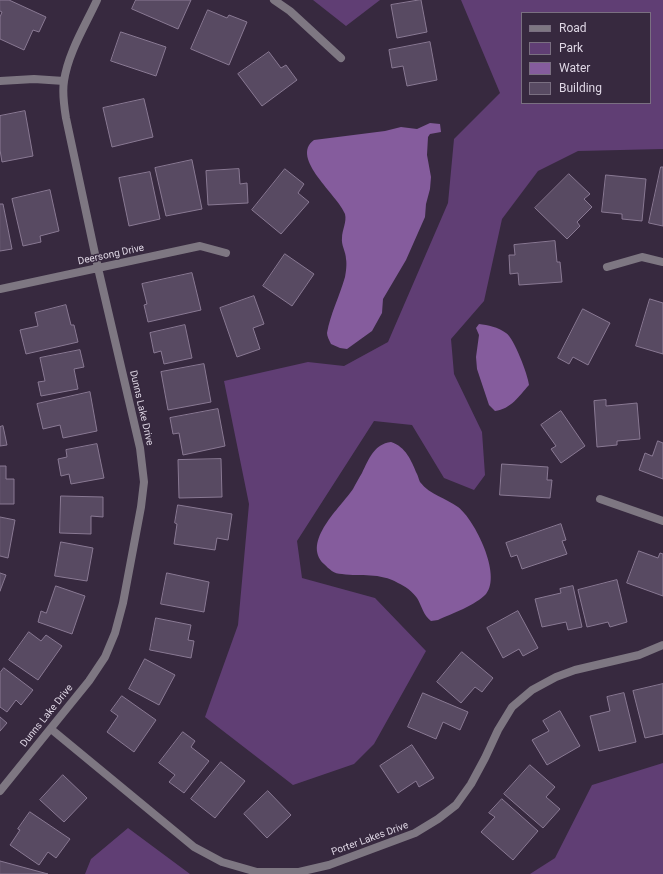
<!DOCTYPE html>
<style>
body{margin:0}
#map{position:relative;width:663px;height:874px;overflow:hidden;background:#37293f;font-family:Roboto,sans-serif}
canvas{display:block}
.legend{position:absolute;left:521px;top:12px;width:130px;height:92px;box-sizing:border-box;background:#37293f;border:1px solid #7a6f81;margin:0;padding:5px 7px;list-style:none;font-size:12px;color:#dfd7e5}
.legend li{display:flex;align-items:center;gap:8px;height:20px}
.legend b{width:20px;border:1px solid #7a6f81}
</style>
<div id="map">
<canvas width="663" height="874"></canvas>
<ul class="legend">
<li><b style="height:5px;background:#7e7782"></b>Road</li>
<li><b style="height:11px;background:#603e74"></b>Park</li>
<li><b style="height:11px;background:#855c9d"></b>Water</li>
<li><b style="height:11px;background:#584a62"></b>Building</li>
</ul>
</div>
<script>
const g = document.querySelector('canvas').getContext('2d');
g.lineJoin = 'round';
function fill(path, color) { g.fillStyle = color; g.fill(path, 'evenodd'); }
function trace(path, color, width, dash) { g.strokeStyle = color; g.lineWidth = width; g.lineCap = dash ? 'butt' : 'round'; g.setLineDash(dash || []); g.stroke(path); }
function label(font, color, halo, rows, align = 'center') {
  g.font = font + ' Roboto,sans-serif'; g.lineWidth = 3; g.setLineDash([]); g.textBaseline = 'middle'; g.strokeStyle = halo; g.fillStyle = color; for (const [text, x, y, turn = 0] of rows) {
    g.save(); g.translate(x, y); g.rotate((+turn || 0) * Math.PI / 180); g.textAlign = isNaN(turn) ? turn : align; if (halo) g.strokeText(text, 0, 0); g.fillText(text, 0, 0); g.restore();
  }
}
fill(new Path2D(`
 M313,0H380L346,26Z
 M461,0H663V149L578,151L538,171L502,219L484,301L451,339L454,374L482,432L485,475L474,490L444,478L412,425L374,421L297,541L302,578L375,598L426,651L374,744L354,764L293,785L205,717L238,625L249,504L224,381L308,362L344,366L388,342L448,203L454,139L500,93ZM522,13H650V103H522Z
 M663,763V874H530L555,858L592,785Z
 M128,828L190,874H85L91,859Z`), '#603e74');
fill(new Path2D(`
 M430,123L440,124L441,132L430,134L428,137L427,155L431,177L430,189L426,204L425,217L406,260L383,299L382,313L372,331L347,349L340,348L331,344C329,340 327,336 327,333C330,315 340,295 345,277C346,272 347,264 346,259C346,252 341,245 342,238C342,230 347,222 345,214C339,196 289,158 314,140L385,131L401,127L417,129Z
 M479,324C488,325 498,327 506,333C514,338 528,375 529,385C519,396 511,409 495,411L489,405L477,369L476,357L479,335L476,328Z
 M391,442C406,447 411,460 417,474C418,476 419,480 420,482C430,495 446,498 458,507C475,520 502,575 486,594C476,605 451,614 438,620L431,621C423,615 422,606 417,598C412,591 405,586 398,583C379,572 362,577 342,574C334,574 329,569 324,564C301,542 341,507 353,489C356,483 359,478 362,473C369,459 374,444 391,442Z`), '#855c9d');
const building = new Path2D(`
 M0,0H9L46,17L39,32L33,30L24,50L0,39V17L2,12L0,11Z
 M136,0H191L178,29L132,9Z
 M421,0L427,32L397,38L391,5Z
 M208,10L227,18L229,15L247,22L229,65L191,49Z
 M121,32L166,47L156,76L111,61Z
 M430,42L437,80L407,86L403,66L392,68L389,50Z
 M269,52L281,68L286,65L297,80L262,106L238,74Z
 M144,99L153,137L112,147L103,108Z
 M25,111L33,156L2,162L0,150V116Z
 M192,160L202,209L166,216L155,168Z
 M661,167H663V226L649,223Z
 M239,169L240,184L247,183L248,203L208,205L206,171Z
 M285,169L304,184L298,193L309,202L281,234L252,210Z
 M150,172L160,219L129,226L119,178Z
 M569,174L590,194L584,199L592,207L577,222L580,226L567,239L535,208Z
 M606,175L646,179L642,221L622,219V214L602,212Z
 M50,190L59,231L40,236L41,242L23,246L12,199Z
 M0,204H3L12,249L0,251Z
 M555,241L557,262H560L562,282L519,285L518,273L510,274L509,255H515L514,245Z
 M285,254L314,274L292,306L263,286Z
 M192,273L201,310L148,322L144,305L147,304L142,284Z
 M254,296L264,324L253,328L260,349L237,357L220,308Z
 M650,299L663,303V354L636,346Z
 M66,305L71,325H74L78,342L26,354L20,330L38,326L35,313Z
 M583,309L610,323L588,365L573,357L569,364L558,358Z
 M185,325L192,358L164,364L161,351L154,353L150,333Z
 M80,350L84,367L74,369L78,389L41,396L38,382L45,381L40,358Z
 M204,364L211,402L168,410L161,372Z
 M90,392L97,431L63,438L60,425L43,429L37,404Z
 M606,400V406L637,403L640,439L617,441V445L597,447L594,401Z
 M218,409L225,446L183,455L179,433L173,434L170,418Z
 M561,411L585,446L561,463L551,449L556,446L541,425Z
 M3,426L7,445L0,446V427Z
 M658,441L663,443V479L639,470L645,453L652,456Z
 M97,444L104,478L71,484L69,474L61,476L58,459L67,457L66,450Z
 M221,459L222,497L179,498L178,460Z
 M502,464L548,467L547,480H552L550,498L500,495Z
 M0,466H6V479H14V504H0Z
 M61,496L103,497V517L91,516V534L60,533Z
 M178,505L232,514L228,540L217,538L215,550L174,544L177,524L175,523Z
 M0,517L15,520L8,558L0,556Z
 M561,524L566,540L562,541L567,554L522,569L517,555L511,557L506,543Z
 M61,542L93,548L87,581L55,576Z
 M639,551L658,558L660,553L663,554V596L627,583Z
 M0,573L6,575L0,591Z
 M167,573L209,582L204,612L161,604Z
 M617,580L627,622L610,627L608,622L587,627L578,590Z
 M56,586L85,596L72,634L38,622L41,611L46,613Z
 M573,586L582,627L568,630L566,622L542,627L535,599L561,593L560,589Z
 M518,611L538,648L523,656L519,649L503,658L487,628Z
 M156,618L191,625L188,640L194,641L191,658L150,650Z
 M29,632L41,641L46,635L62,646L38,680L9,660Z
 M462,652L493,678L482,692L475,687L461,703L437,682Z
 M145,659L175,675L159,705L129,689Z
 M4,668L33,690L21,705L16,700L7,712L0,707V673Z
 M663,684V734L645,738L633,691Z
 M423,693L468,712L460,730L443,722L436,739L408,727Z
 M624,693L636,742L599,751L590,716L610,711L607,697Z
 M122,696L156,720L134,752L107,732L118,716L111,711Z
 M560,711L580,746L547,765L532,740L549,731L543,721Z
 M0,717L7,723L0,731Z
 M183,732L195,741L191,747L209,761L184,793L169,782L175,775L159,763Z
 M412,745L434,778L419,787L416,781L398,793L380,766Z
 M221,762L245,781L215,818L191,799Z
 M530,765L555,787L546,797L560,809L543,828L504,794Z
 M63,775L87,798L64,822L40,800Z
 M268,791L291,815L267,838L244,814Z
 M502,799L538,831L513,860L481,832L495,817L489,813Z
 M30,812L70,839L56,858L48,852L39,865L10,845L20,830L18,829Z
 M0,861L48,874H0Z`);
fill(building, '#584a62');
trace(building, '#897993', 1);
trace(new Path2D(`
 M274,0L290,11L341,58
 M0,81L34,79L64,81
 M607,267L642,257L663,262
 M0,289L200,246L226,253
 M600,499L663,521
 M51,729L194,847L222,862L257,872H299L329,865L415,833L438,819L456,805L471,784L485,758L498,730L512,707L532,690L556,677L575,670L639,655L663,645
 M0,791L89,681L105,657L115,633L123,603L141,507L144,482L140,448L98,268L66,118C64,106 62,93 64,81C68,53 85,26 97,0`), '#7e7782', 8);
label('10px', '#dfd7e5', '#37293f', [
 ["Deersong Drive",111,255,-12],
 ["Dunns Lake Drive",141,408,77],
 ["Dunns Lake Drive",47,716,-51],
 ["Porter Lakes Drive",370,839,-20]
]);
</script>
